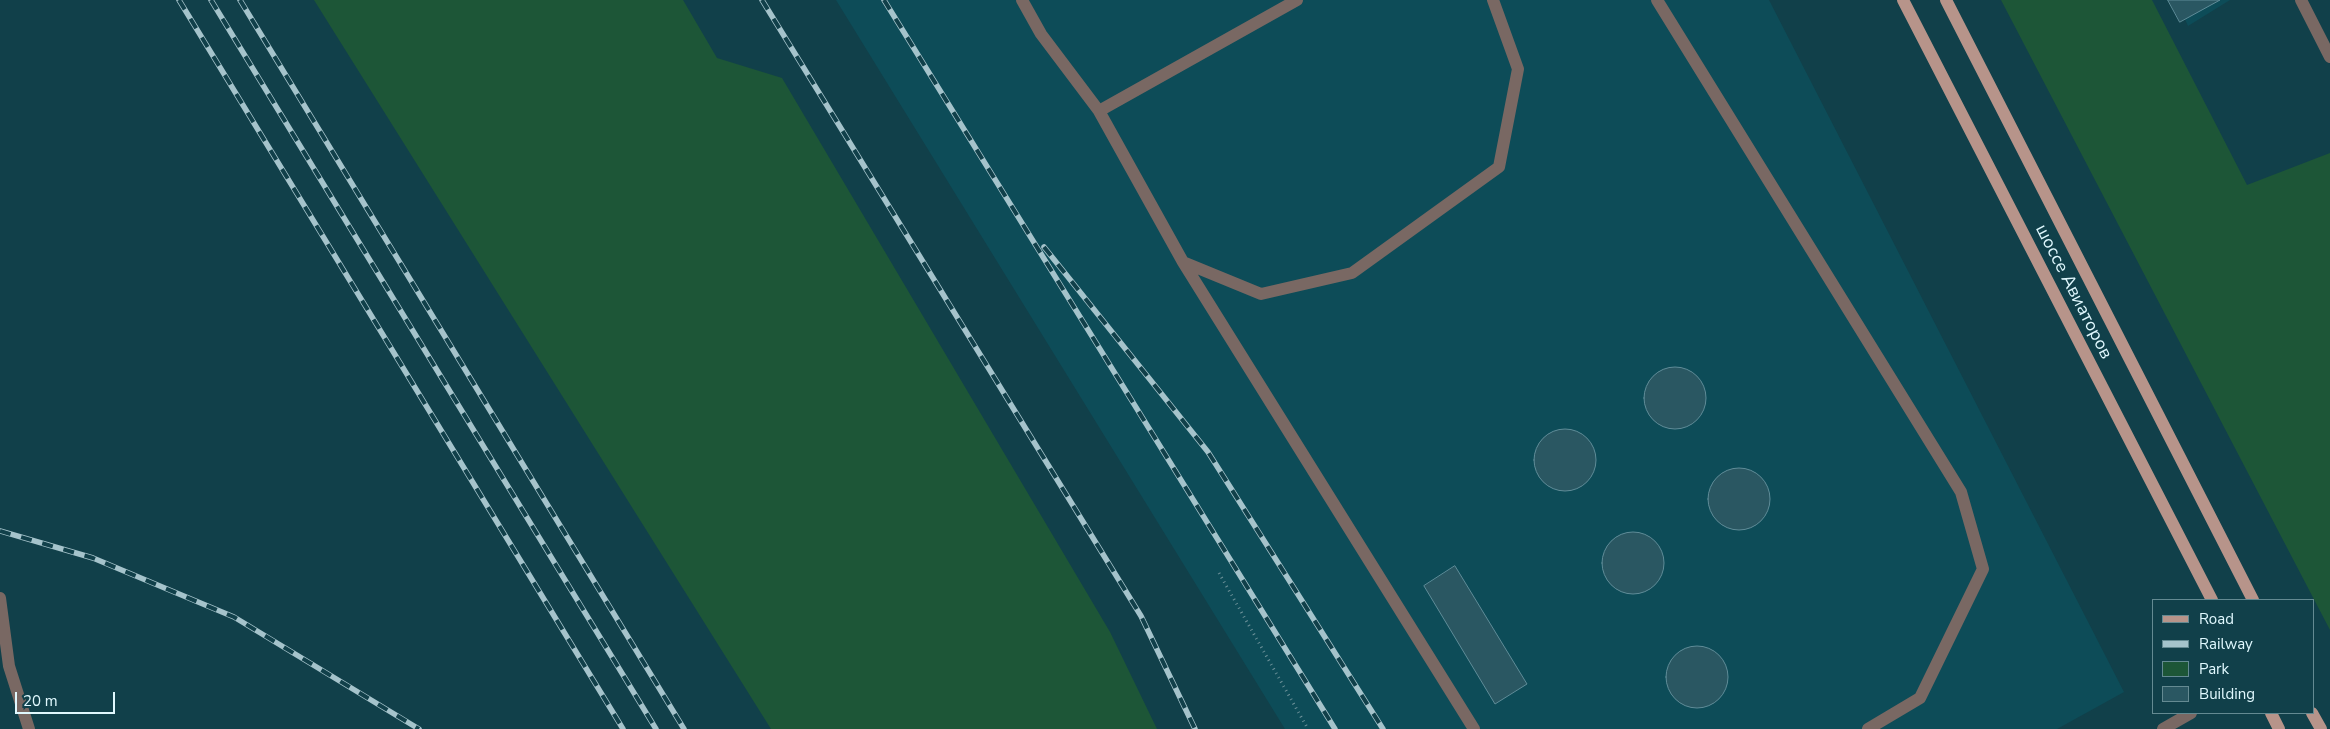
<!DOCTYPE html>
<meta charset="utf-8">
<style>
body{margin:0}
#map{position:relative;width:2330px;height:729px;overflow:hidden;background:#11404a;font-family:"Nunito Sans",sans-serif}
canvas{display:block}
.legend{position:absolute;left:2152px;top:599px;width:162px;height:115px;box-sizing:border-box;background:#11404a;border:1px solid #648a92;margin:0;padding:6px 9px;list-style:none;font-size:15px;color:#e0f8fe}
.legend li{display:flex;align-items:center;gap:10px;height:25px}
.legend b{width:25px;border:1px solid #648a92}
.scale{position:absolute;left:15px;top:692px;width:100px;height:22px;box-sizing:border-box;border:2px solid #e0f8fe;border-top:0;padding-left:6px;font-size:15px;line-height:18px;white-space:nowrap;color:#e0f8fe;-webkit-text-stroke:4px #11404a;paint-order:stroke}
</style>
<div id="map">
<canvas width="2330" height="729"></canvas>
<ul class="legend">
<li><b style="height:6px;background:#b7948a"></b>Road</li>
<li><b style="height:6px;background:#a5c3cb"></b>Railway</li>
<li><b style="height:14px;background:#1d5637"></b>Park</li>
<li><b style="height:14px;background:#2a5762"></b>Building</li>
</ul>
<div class="scale">20 m</div>
</div>
<script>
const g = document.querySelector('canvas').getContext('2d');
g.lineJoin = 'round';
function fill(path, color) { g.fillStyle = color; g.fill(path, 'evenodd'); }
function trace(path, color, width, dash) { g.strokeStyle = color; g.lineWidth = width; g.lineCap = dash ? 'butt' : 'round'; g.setLineDash(dash || []); g.stroke(path); }
function label(font, color, halo, rows, align = 'center') {
  g.font = font + ' "Nunito Sans",sans-serif'; g.lineWidth = 4; g.setLineDash([]); g.textBaseline = 'middle'; g.strokeStyle = halo; g.fillStyle = color; for (const [text, x, y, turn = 0] of rows) {
    g.save(); g.translate(x, y); g.rotate((+turn || 0) * Math.PI / 180); g.textAlign = isNaN(turn) ? turn : align; if (halo) g.strokeText(text, 0, 0); g.fillText(text, 0, 0); g.restore();
  }
}
fill(new Path2D(`
 M836,0H1769L2124,692L2057,729H1285Z
 M2177,0H2230L2188,26Z`), '#0d4c58');
fill(new Path2D(`
 M314,0H683L717,58L782,78L1110,632L1157,729H771Z
 M2001,0H2152L2247,185L2330,153V630Z`), '#1d5637');
const building = new Path2D(`
 M2168,0H2220L2180,22Z
 M1644 398a31 31 0 1 1 62 0a31 31 0 1 1-62 0Z
 M1534 460a31 31 0 1 1 62 0a31 31 0 1 1-62 0Z
 M1708 499a31 31 0 1 1 62 0a31 31 0 1 1-62 0Z
 M1602 563a31 31 0 1 1 62 0a31 31 0 1 1-62 0Z
 M1455,566L1527,684L1495,704L1424,586Z
 M1666 677a31 31 0 1 1 62 0a31 31 0 1 1-62 0Z`);
fill(building, '#2a5762');
trace(building, '#5f8c98', 1);
trace(new Path2D(`
 M1219,573L1308,729`), '#6b9098', 3, [1, 4]);
trace(new Path2D(`
 M1022,0L1041,34L1099,111L1183,262L1261,294L1352,273L1499,167L1518,69L1493,0
 M1657,0L1961,492L1983,569L1920,698L1868,729
 M2301,0L2330,57
 M1099,111L1297,0
 M1183,262L1474,729
 M0,598L9,666L29,729
 M2163,729L2191,713`), '#796863', 12);
trace(new Path2D(`
 M1903,0L2212,600
 M1946,0L2253,600
 M2271,713L2279,729
 M2312,713L2321,729`), '#b7948a', 12);
const rail = new Path2D(`
 M179,0L623,729
 M211,0L656,729
 M240,0L684,729
 M762,0L1141,616L1195,729
 M884,0L1335,729
 M1044,247L1208,452L1383,729
 M0,531L93,558L234,617L419,729`);
trace(rail, '#a5c3cb', 5.5);
trace(rail, '#11404a', 4, [11]);
label('18px', '#e0f8fe', '#11404a', [
 ["шоссе Авиаторов",2073,292,63]
]);
</script>
